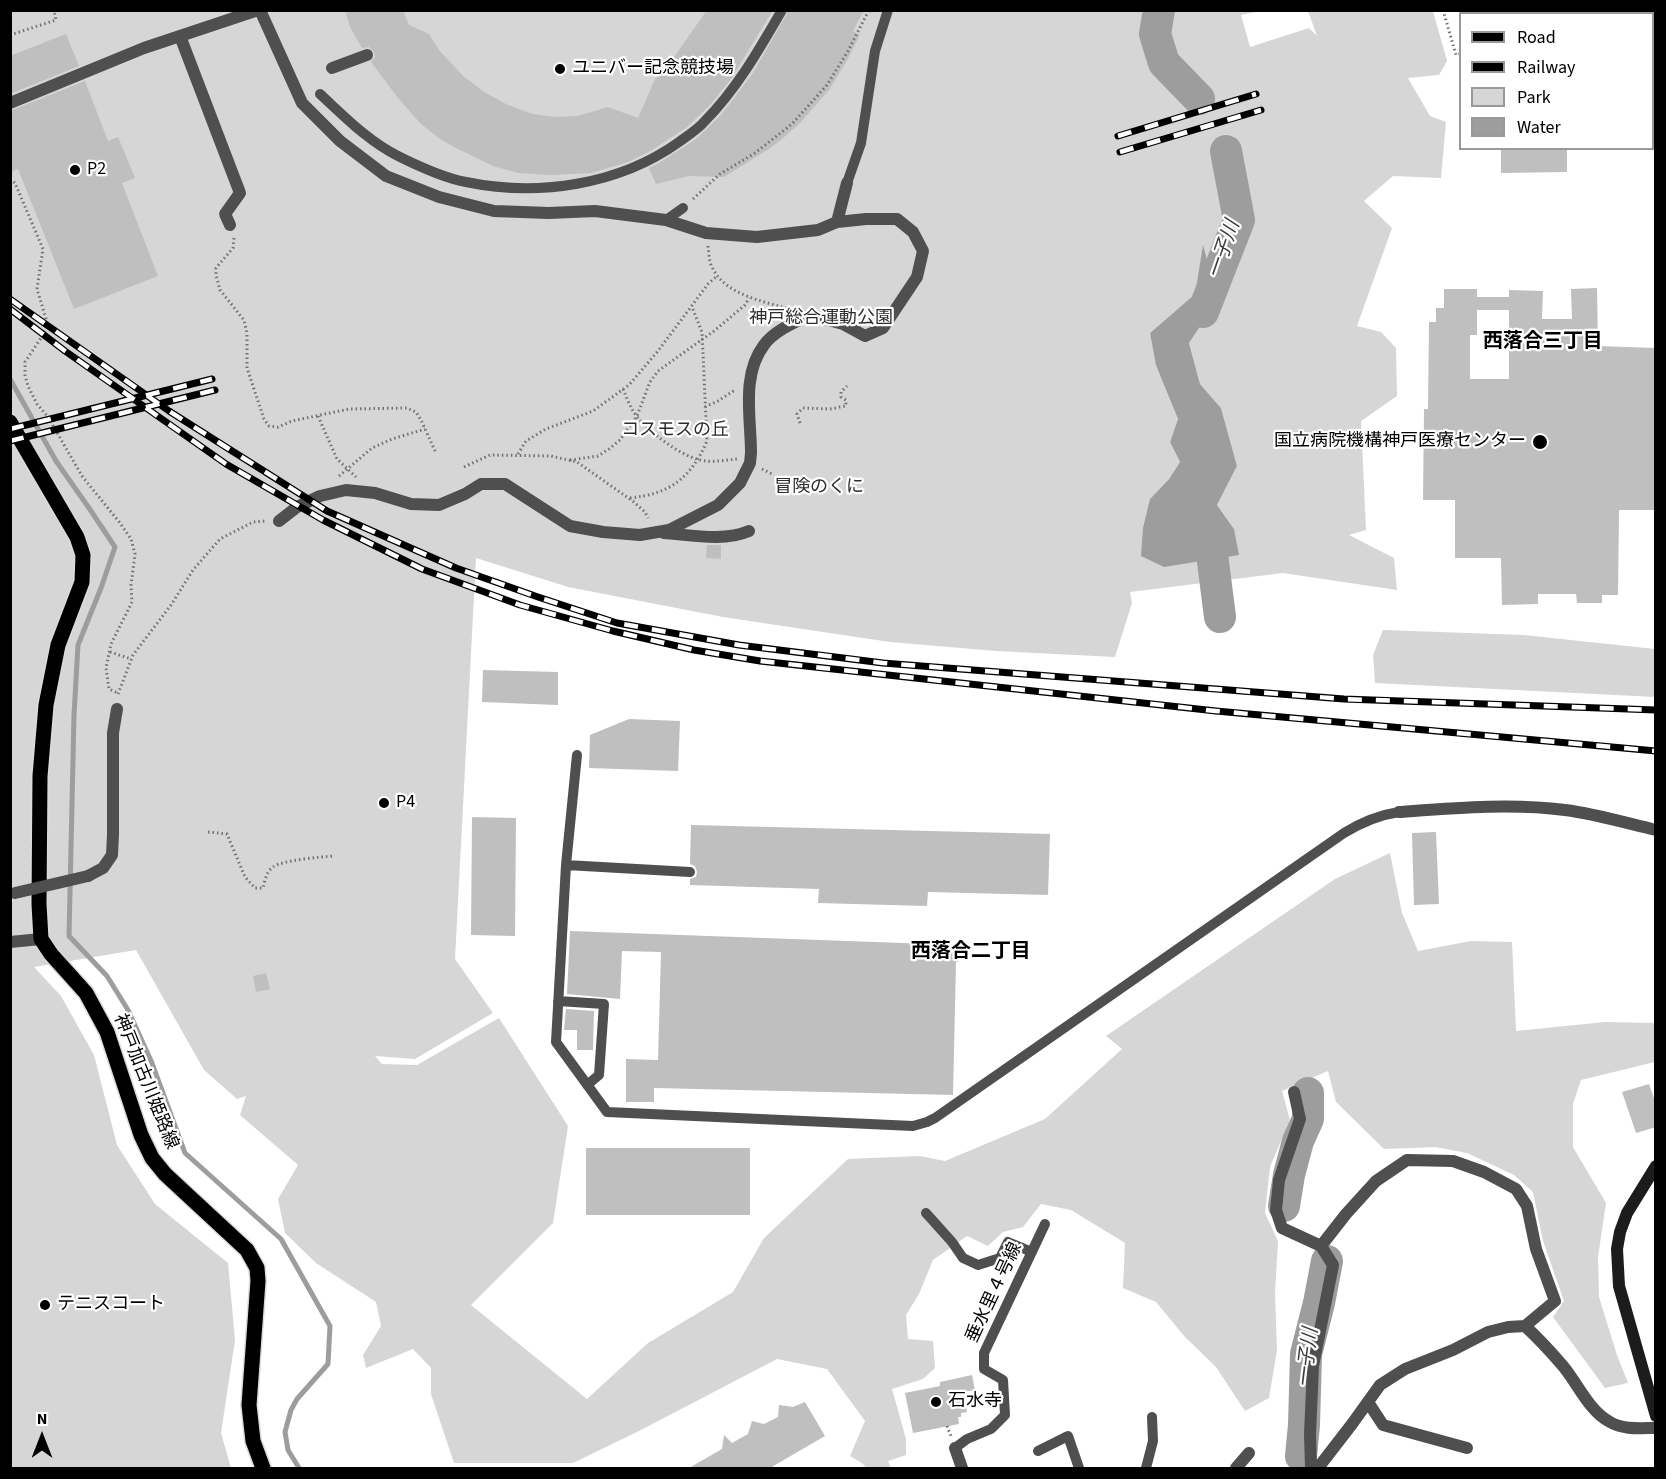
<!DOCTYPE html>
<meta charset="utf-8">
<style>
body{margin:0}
#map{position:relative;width:1666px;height:1479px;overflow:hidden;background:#fff;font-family:"Source Sans 3",sans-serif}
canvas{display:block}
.frame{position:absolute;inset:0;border:12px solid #000;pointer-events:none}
.legend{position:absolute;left:1459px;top:12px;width:195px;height:138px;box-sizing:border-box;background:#fff;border:2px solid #999;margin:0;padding:8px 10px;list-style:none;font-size:18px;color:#000}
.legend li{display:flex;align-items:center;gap:12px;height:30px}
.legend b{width:30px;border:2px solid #999}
.north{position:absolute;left:12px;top:1407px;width:60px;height:60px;-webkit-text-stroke:4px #fff;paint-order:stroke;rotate:0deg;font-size:16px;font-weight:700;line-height:24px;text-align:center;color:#000}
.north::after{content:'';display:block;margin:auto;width:21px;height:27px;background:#000;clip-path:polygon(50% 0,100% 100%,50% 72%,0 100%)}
</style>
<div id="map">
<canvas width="1666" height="1479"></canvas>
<div class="frame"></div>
<ul class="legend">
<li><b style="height:8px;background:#000"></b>Road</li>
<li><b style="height:8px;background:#000"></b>Railway</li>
<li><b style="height:16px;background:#d6d6d6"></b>Park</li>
<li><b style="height:16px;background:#9d9d9d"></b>Water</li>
</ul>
<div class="north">N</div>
</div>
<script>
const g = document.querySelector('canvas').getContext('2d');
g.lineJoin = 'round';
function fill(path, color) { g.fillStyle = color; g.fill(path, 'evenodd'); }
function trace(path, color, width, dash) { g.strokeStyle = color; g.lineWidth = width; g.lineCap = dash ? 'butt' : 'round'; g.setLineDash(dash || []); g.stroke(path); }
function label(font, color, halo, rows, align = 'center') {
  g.font = font + ' "Source Sans 3","Noto Sans JP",sans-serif'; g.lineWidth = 4.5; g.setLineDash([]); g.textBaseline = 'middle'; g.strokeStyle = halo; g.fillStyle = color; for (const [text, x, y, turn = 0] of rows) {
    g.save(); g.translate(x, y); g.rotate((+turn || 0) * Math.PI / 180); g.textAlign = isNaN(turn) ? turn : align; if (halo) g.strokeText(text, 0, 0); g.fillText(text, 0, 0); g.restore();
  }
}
fill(new Path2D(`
 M10,11H1260L1241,15L1250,47L1309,28L1317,36L1308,11H1433L1447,61L1439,75L1408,78L1430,116L1446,122L1441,178L1393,176L1364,201L1392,228L1357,326L1381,332L1396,348L1397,396L1361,421L1366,530L1349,535L1394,558L1397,590L1283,573L1130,592L1132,603L1115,657L996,651L890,642L723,617L568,587L476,558L455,959L493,1013L415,1059L375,1056L382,1064L417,1065L499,1018L568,1126L553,1223L471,1305L587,1399L648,1343L733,1292L764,1238L848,1159L919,1156L945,1161L1045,1119L1122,1049L1106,1036L1335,879L1390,853L1402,913L1418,951L1471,941L1512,942L1516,1031L1605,1022L1655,1023V1062L1581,1080L1573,1104V1147L1606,1203L1598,1257L1599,1297L1617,1355L1628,1383L1605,1388L1553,1317L1564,1301L1543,1241L1533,1192L1514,1175L1467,1153L1435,1147L1384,1149L1336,1102L1328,1071L1282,1091L1290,1120L1270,1167L1265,1213L1278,1241L1275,1293L1277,1350L1269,1398L1245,1411L1216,1367L1185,1337L1156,1302L1123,1288L1125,1243L1071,1210L1041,1204L1023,1227L1003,1232L988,1246L967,1236L933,1260L919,1294L906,1315L908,1339L933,1341L935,1368L923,1379L892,1389L906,1439V1455L888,1461L891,1468H866L863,1464L850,1456L865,1421L827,1369L777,1359L639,1431L573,1463H454L431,1394V1368L413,1349L366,1368L363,1355L381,1326L376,1302L316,1263L285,1233L278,1199L298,1165L240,1115L246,1096L237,1099L204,1070L136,950L34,967L61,996L94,1055L117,1145L155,1204L228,1263L235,1340L221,1433L231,1468H11ZM1203,247V322L1189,343L1200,384L1221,408L1237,466L1217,505L1234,529L1150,499L1169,479L1180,462L1170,442L1178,419L1168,393L1150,333L1195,294Z
 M1383,630L1524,635L1655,649V697L1375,683L1373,655Z`), '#d6d6d6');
fill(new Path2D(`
 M1203,245L1216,293L1203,322L1189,343L1200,384L1221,408L1237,466L1217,505L1234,529L1239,555L1164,567L1141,556L1143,528L1150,499L1169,479L1180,462L1170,442L1178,419L1156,365L1150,333L1195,294Z`), '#9d9d9d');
trace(new Path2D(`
 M10,379L56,461L89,508L115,547L101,588L78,645L74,715L69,936L107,976L128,1010L152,1063L185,1153L281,1239L330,1326L328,1364L297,1399L291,1410L285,1432L288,1450L299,1468`), '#9d9d9d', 5);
trace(new Path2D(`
 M1159,10L1155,34L1164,63L1199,99
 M1203,312L1239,220L1226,151
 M1211,546L1220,617
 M1284,1206L1289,1175L1298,1141L1308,1119V1093
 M1301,1456L1304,1425L1306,1354L1319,1303L1327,1261`), '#9d9d9d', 32);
fill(new Path2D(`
 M345,10H403L409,25L429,34L439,50L463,76L484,92L506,104L519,109L533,114L556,117L578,116L608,107L638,118L655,79L670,63L707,10H773L731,79L710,105L687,127L652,150L628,162L591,173L550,175L518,173L493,166L456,148L440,139L421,124L398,98L371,62L375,57L374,52L369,47L362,48L350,27Z
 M789,10H864L853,31L860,35L846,62L829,90L799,124L782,139L769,149L724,177L689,176L656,184L649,168L659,163L696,139L721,115L753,73Z
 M66,34L79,66L10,94V56Z
 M85,81L108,141L118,137L135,178L122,183L158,276L74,309L18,169L11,172L10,111Z
 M1501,148H1567V172L1501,173Z
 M1597,288L1598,346L1656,348V510H1619L1618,595H1602V603H1577L1576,594H1538V604L1502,605L1501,558H1455V500H1423L1424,409H1428L1429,322H1436V308H1444V289H1477V297H1509V290L1543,291L1542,319H1572L1571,289ZM1477,310H1509V379H1470V335H1477Z
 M707,545H721V559L706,558Z
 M483,670L558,672V705L482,702Z
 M629,719L680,721L678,771L589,768L590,735Z
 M472,817L516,818L515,936L471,935Z
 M691,825L1050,834L1048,895L928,892L927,906L818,903L819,889L690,885V879L696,877L697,872L695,866L690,864Z
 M1436,832L1439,904L1414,905L1412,833Z
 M570,931L958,945V962H956L953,1095L654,1088V1102H626V1059L658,1060L661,952L622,951L620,999L567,994Z
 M266,973L270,989L256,992L253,976Z
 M566,1009L594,1011L593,1050H577V1030H564Z
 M1649,1084L1656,1104V1127L1636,1133L1622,1092Z
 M586,1148H750V1215H586Z
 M972,1375L975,1390L963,1392L967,1412L961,1413V1417H958L959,1424L913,1433L905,1393L940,1386V1382Z
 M805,1402L825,1436L770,1468H689L722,1449L724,1435L732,1443L748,1434L752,1421L764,1424L778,1417L779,1405L793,1407Z`), '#bfbfbf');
const primary = new Path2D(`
 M10,422L77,537L83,555L82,582L58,645L46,705L40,776L39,904L41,939L51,954L86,993L107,1032L141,1135L152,1158L165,1174L247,1250L257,1268L258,1281L249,1405L253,1441L263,1468`);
trace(primary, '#dbdbdb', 18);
trace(new Path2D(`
 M1443,10L1456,55L1460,54
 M1603,14L1613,10
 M10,35L56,20L54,11L56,10
 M10,179L15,183L43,249L37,289L47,322L43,335L25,362V375L28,386L37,404L48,417L82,476L120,523L131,539L135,554L131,585L132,602L111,644L106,668L109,689L118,693
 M693,199L720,174L755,153L792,124L827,85L848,51L869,10
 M234,238L233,248L216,268V275L220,290L244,320L247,333V368L264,419L269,426L278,427L292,421L349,409L407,408L416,412L421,420L436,453
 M708,246C709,254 709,263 713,269C726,295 765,302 790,309
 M623,389C626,396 629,404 633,411C644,429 679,455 700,460C712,463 725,460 737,459
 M705,407L718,401L735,390
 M318,416L337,459L356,477
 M800,423L797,414L803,408L830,409L846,406V400L841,397V392L847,386
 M518,454L526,441L546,429L593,411L629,385L658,351L708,284L717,276
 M570,460L598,456L609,449L620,440L637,416L650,382L658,371L714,331L745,305L749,298
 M464,467L490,455L551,456L577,462L634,502L645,512L648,518
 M762,469L774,475
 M339,476L372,448L392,439L425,429
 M630,498C670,494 691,478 707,441L702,332L692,307
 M110,652L131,659
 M118,694L133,655L171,605L193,570L220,539L253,522L265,521
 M208,832L227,834L245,877L255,888H263C265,881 266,872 273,867C282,860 321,857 334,856
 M947,1426L951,1436`), '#717171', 3, [1.5, 3]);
trace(new Path2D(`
 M320,94C345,117 368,141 398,156C418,166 444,178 466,182C538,197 619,185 679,142C687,136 697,130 704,122C736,90 759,50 782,10
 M847,183L861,143L875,51L888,10
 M666,220L683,208
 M566,865L577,755
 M690,872L566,865L556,1042L607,1112L913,1126L927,1122L935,1118L1344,833C1362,822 1379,815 1399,812
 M558,1001L604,1004L599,1075L587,1085
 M926,1213L952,1242L963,1258L978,1265L1000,1258L1008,1242L1032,1252
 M955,1448L967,1439L991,1429L1005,1415L1003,1380L984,1369V1353L1045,1224
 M1038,1451L1068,1436L1079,1468
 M1146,1468L1153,1441L1152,1417`), '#4f4f4f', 10);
trace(new Path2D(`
 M260,10L302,103L340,141L386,176L439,197L494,211L549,213L595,211L666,220L706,233L757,237L818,230L837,222L866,219H897L913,232L923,251L917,277L883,328L865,336L843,324L810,315C795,322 774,331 764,345C741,375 751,418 751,453L750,463L740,483L718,505L669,530L640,535L603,532L570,526L505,484H481L465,494L439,505L411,504L375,493L346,490L320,496L297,507L279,521
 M180,36L240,193L225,214L230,225
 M332,68L367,55
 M10,103L144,48L258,10
 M837,222L847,183
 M664,533C691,535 724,542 749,531
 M1399,812C1454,808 1511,803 1565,810C1596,814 1626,823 1656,830
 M88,876L103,868L112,855L113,834V733L117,709
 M10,942L41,939
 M1294,1092L1300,1119L1279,1180L1276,1210L1282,1228L1321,1246L1333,1265L1313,1366L1310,1434L1311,1468
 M1321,1246L1346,1214L1376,1181L1407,1160L1453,1161L1484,1172L1516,1189L1527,1206L1536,1249L1555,1301L1525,1326
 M1525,1326C1538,1338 1551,1352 1563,1366C1578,1384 1589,1411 1610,1422C1623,1430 1641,1428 1656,1428
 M1368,1402L1383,1425L1467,1448
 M955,1448L962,1468
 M1236,1468L1249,1453
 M1318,1468L1352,1424L1380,1385L1405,1369L1453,1350L1488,1332L1508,1327L1525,1326`), '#4f4f4f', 12);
trace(new Path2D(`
 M1656,1166L1627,1213L1620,1232L1617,1249L1619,1286L1656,1416`), '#1c1c1c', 12);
trace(primary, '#000', 15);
const rail = new Path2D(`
 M1118,136L1256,94
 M1120,152L1261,110
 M10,299L169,411L327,511L456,568L538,597L617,623L739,645L883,663L1344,699L1656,710
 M10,309L65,351L226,464L323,520L422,569L520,605L613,631L694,650L760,661L1216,711L1656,751
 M10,429L212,379
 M10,441L215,390`);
trace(rail, '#000', 7);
trace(rail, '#fff', 4.5, [14]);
trace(new Path2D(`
 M15,893L88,876`), '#4f4f4f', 12);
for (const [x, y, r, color] of [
 [560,69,6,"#000"],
 [75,170,6,"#000"],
 [1540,442,8,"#000"],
 [384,803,6,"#000"],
 [45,1305,6,"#000"],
 [936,1402,6,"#000"]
]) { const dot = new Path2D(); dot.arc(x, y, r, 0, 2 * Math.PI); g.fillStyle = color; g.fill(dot); trace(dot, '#fff', 2); }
label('18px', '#000', '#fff', [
 ["ユニバー記念競技場",572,69],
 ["P2",87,170],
 ["国立病院機構神戸医療センター",1526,442,"right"],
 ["P4",396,803],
 ["テニスコート",57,1305],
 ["石水寺",948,1402]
], 'left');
label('18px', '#2d2d2d', '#fff', [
 ["神戸総合運動公園",821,319],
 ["コスモスの丘",675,431],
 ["冒険のくに",819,488]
]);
label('18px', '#000', '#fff', [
 ["神戸加古川姫路線",145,1082,68],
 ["垂水里４号線",995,1293,-65]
]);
label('italic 20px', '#3e3e3e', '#fff', [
 ["一子川",1225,250,-71],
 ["一子川",1309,1358,-83]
]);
label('bold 20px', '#000', '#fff', [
 ["西落合三丁目",1543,343],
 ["西落合二丁目",971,953]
]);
</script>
